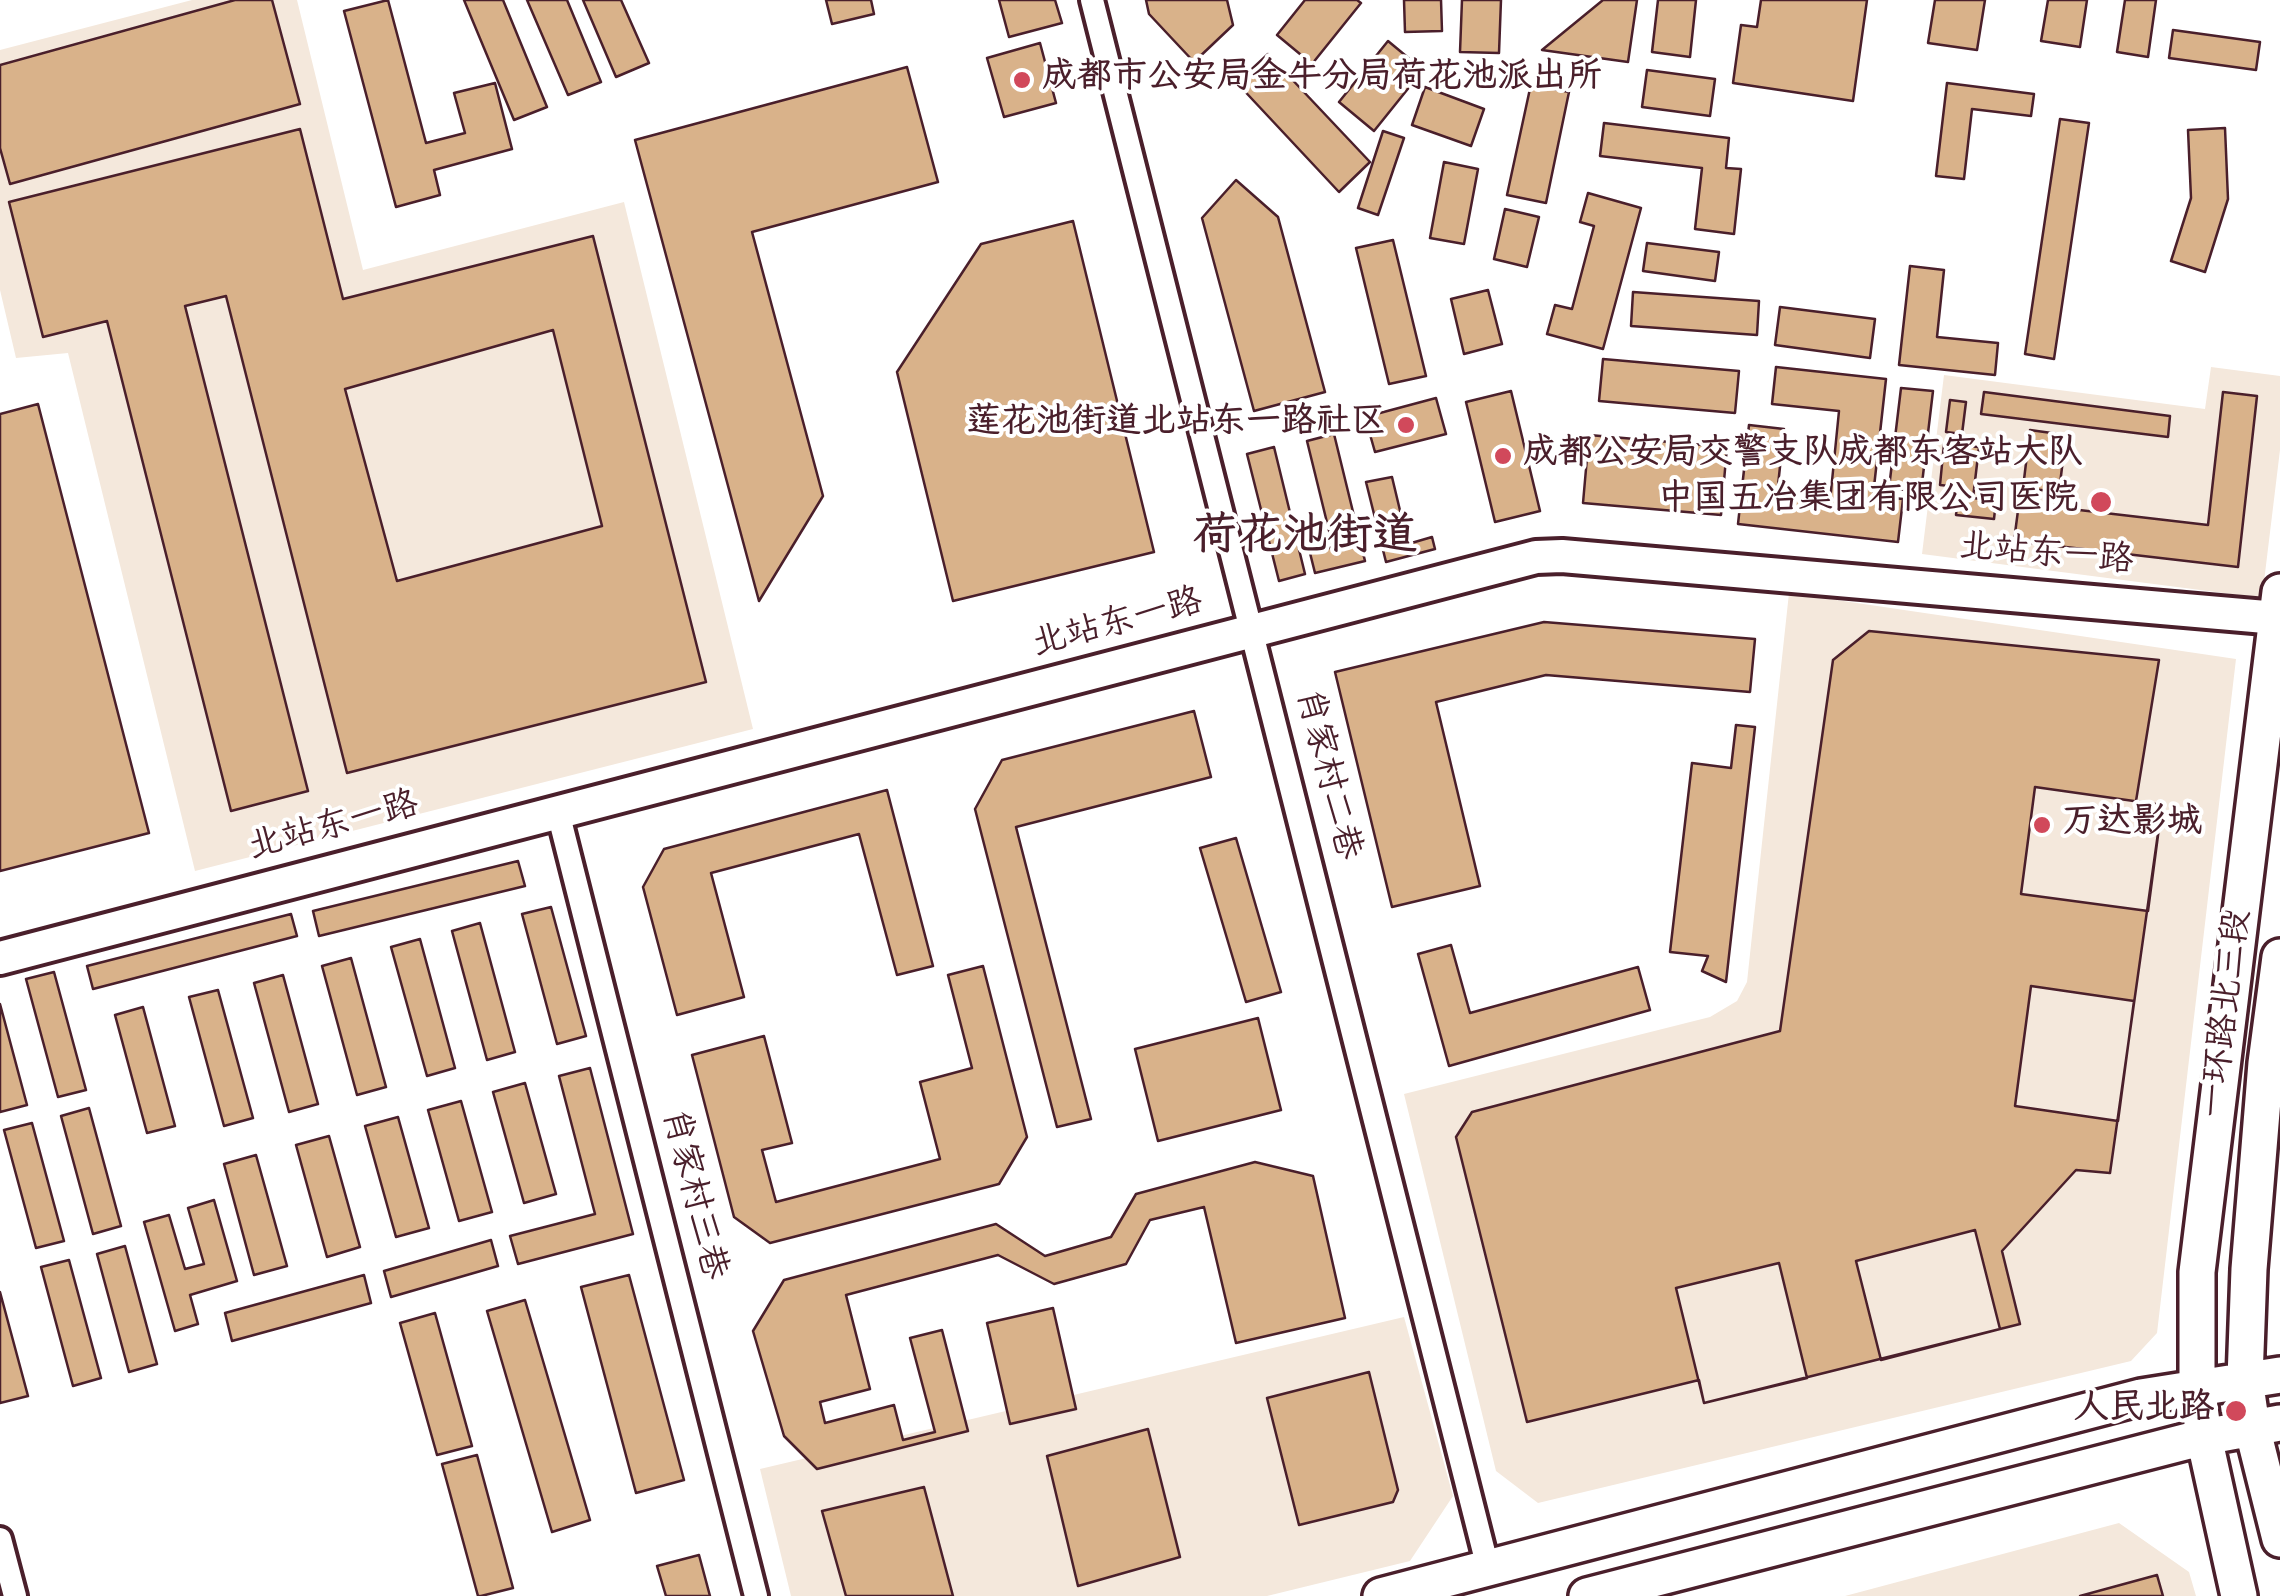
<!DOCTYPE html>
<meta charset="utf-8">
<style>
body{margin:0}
canvas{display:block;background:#fff}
</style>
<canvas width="2280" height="1596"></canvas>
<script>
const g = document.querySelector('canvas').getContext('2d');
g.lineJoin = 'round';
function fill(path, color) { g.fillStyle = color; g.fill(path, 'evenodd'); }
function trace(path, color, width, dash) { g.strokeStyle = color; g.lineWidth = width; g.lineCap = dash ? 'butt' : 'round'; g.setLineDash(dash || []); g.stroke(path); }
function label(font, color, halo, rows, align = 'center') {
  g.font = font + ' "Indie Flower","LXGW WenKai TC",sans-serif'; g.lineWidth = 8; g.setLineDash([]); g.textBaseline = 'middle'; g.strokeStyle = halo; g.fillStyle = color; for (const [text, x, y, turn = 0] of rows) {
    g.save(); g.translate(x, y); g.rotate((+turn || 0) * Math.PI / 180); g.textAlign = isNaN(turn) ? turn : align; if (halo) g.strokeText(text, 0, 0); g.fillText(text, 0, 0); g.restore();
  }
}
fill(new Path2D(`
 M192,0H297L363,270L624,202L753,729L195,871L68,353L16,358L0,290V50Z
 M2211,367L2280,376V450L2262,598L1922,554L1944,375L2205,409Z
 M1789,593L2236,659L2157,1333L2131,1361L1538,1503L1496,1471L1404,1094L1710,1017L1737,1001L1747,982L1750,954Z
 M1404,1317L1453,1496L1410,1561L1267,1596H791L760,1469Z
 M2119,1523L2189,1572L2196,1596H1845Z`), '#f4e8dc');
const building = new Path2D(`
 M235,0H272L300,104L10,184L0,148V65Z
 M388,0L426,143L465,133L454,93L495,83L512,149L434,170L440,195L396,207L344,11Z
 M464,0H503L547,107L514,120Z
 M527,0H567L601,82L568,95Z
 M583,0H621L649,63L616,77Z
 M826,0H871L874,14L832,24Z
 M999,0H1055L1062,23L1009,37Z
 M1146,0H1227L1233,25L1194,62L1149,14Z
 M1305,0H1357L1361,3L1312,64L1277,35Z
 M1404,0H1441L1442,31L1405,32Z
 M1462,0H1501L1499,53L1460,52Z
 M1603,0H1637L1628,62L1542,50Z
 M1658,0H1696L1690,57L1652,52Z
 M1761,0H1867L1853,101L1733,83L1741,25L1757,27Z
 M1935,0H1985L1977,50L1928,43Z
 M2048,0H2087L2080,47L2041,41Z
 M2125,0H2156L2148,57L2117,52Z
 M2173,30L2260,42L2256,70L2169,58Z
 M1388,41L1423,70L1374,131L1339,102Z
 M1040,43L1056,103L1004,117L987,58Z
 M1268,54L1370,162L1339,192L1237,83Z
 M907,67L938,182L752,232L823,496L759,601L635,140Z
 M1647,70L1715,79L1710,116L1642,107Z
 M1947,83L2034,94L2031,116L1972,109L1964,179L1936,176Z
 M1531,84L1569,92L1546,203L1507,195Z
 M1425,87L1484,109L1471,146L1412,125Z
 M2060,119L2089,123L2054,359L2025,354Z
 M1604,123L1729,138L1726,168L1741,169L1734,234L1695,229L1702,168L1600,156Z
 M2225,128L2228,199L2205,272L2171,261L2191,198L2188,130Z
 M300,129L343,299L593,236L706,682L347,773L226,296L185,306L308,791L231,811L107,321L43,337L9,202ZM553,330L602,526L397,581L345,389Z
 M1383,131L1404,138L1378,215L1358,208Z
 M1444,162L1478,169L1464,244L1430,238Z
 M1236,180L1278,217L1325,392L1254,411L1202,218Z
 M1588,193L1641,208L1603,349L1547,334L1555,305L1572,309L1594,226L1580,222Z
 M1505,209L1539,217L1527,267L1494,259Z
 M1073,221L1154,552L953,601L897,372L981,244Z
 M1393,240L1426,376L1389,384L1356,248Z
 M1647,243L1719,252L1715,281L1643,271Z
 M1910,266L1944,270L1937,337L1998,343L1995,375L1899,365Z
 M1488,290L1502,344L1464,354L1451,299Z
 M1633,292L1759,301L1757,335L1631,326Z
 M1780,307L1875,319L1870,358L1775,345Z
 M1603,359L1739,371L1735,413L1599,401Z
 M1776,367L1886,379L1873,496L1903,499L1898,542L1738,524L1749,425L1784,429L1777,495L1830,501L1839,411L1772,404Z
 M1901,388L1933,391L1921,492L1889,488Z
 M1511,391L1540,511L1495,522L1466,402Z
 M1984,392L2170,416L2168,437L1981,414Z
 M2223,392L2257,396L2238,567L2014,541L2019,503L2208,525Z
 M1436,398L1446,434L1375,452L1365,417Z
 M1950,400L1966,402L1962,434L1946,432Z
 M38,404L149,833L0,871V414Z
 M2030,430L2066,435L2059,492L2023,488Z
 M1334,434L1365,561L1315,573L1310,553L1333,547L1307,441Z
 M1589,435L1727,447L1721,515L1583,503Z
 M1944,444L1979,447L1973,498L1996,501L1994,519L1956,515L1959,487L1940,485Z
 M1274,447L1305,574L1279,581L1247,454Z
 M1392,477L1408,544L1432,537L1435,549L1386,562L1366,482Z
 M1544,622L1755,639L1750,692L1546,675L1436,702L1480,886L1392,907L1335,672Z
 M1869,631L2159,660L2136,801L2162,805L2110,1173L2076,1170L2002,1251L2020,1324L1704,1403L1699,1380L1527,1422L1456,1137L1472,1112L1780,1031L1833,660Z
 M1194,711L1211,777L1016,827L1091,1119L1057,1127L975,809L1002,760Z
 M1736,725L1755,727L1726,982L1702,971L1708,956L1670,952L1692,763L1731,768Z
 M2035,787L2162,805L2148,911L2021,894Z
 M887,790L933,966L897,975L859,834L711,873L744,997L677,1015L643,887L664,849Z
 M1236,838L1281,992L1246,1002L1200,848Z
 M518,861L525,886L319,936L313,911Z
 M551,907L586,1036L557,1044L522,914Z
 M291,914L297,936L93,989L87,966Z
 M480,923L515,1052L487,1060L452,931Z
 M420,939L455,1068L427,1076L391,947Z
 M1451,945L1470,1013L1638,967L1650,1010L1449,1066L1418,954Z
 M351,958L386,1087L357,1095L322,966Z
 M983,966L1027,1137L999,1184L770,1243L734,1217L692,1055L764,1036L792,1143L762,1150L776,1202L940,1159L920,1082L972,1068L948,975Z
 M54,972L86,1090L58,1097L26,979Z
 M283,975L318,1104L289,1112L254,983Z
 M2031,986L2134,1001L2118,1121L2015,1106Z
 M218,990L253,1118L224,1126L189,997Z
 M0,1004L27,1105L0,1112Z
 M143,1007L175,1126L147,1133L115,1015Z
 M1258,1018L1281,1110L1158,1141L1135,1049Z
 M590,1068L633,1234L518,1264L510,1236L595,1214L559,1076Z
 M525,1083L556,1194L524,1203L493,1092Z
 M461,1101L492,1212L459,1221L428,1110Z
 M89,1108L121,1226L93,1234L61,1116Z
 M398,1117L429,1228L396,1237L365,1126Z
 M32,1123L64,1241L36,1248L4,1130Z
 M329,1136L360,1247L327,1257L296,1145Z
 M256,1155L287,1266L254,1275L224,1164Z
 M1255,1162L1313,1176L1345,1318L1236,1343L1204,1207L1150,1220L1126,1264L1054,1284L998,1255L846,1295L870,1389L820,1402L825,1423L894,1405L903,1440L935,1432L910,1338L942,1330L968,1431L817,1469L784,1436L753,1331L784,1280L996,1224L1045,1256L1111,1237L1136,1194Z
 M214,1200L237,1281L190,1295L198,1324L175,1331L144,1222L169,1215L185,1269L204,1264L188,1208Z
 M1975,1230L2000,1329L1881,1360L1856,1261Z
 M491,1240L498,1266L391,1297L384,1271Z
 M125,1246L157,1364L129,1372L97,1254Z
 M69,1260L101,1378L73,1386L41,1267Z
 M1779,1263L1807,1378L1704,1403L1676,1288Z
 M364,1275L371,1303L232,1341L225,1313Z
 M629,1275L684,1480L636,1493L581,1287Z
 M0,1292L28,1396L0,1403Z
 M525,1300L590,1520L552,1532L487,1311Z
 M1053,1308L1076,1409L1010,1424L987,1323Z
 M435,1313L472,1446L437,1455L400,1323Z
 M1369,1372L1398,1490L1393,1502L1299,1525L1267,1398Z
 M1148,1429L1180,1557L1078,1586L1047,1456Z
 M477,1455L513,1588L481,1596H478L442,1464Z
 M924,1487L953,1596H846L822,1511Z
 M699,1555L710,1596H666L657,1566Z
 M2157,1575L2163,1596H2080Z`);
fill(building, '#d9b28a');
trace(building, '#4a1f2b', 2.5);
const street = new Path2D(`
 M1092,0L1488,1568
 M558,812L756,1596
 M0,1539L15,1596`);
const secondary = new Path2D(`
 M0,958L1536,557L1562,556L2277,618`);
const primary = new Path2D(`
 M2280,957L2266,1063L2249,1269L2245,1379L2252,1427L2280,1539
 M1381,1596L2141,1397L2280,1375
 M1587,1596L2204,1437L2280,1423
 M2239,1596L2204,1437L2197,1386V1272L2280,592`);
trace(street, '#4a1f2b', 30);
trace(secondary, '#4a1f2b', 40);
trace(primary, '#4a1f2b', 42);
trace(street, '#fff', 22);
trace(secondary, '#fff', 32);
trace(primary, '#fff', 35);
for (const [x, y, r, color] of [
 [1022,80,10,"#d1495b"],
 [1406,425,10,"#d1495b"],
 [1503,456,10,"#d1495b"],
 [2101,502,12,"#d1495b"],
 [2042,825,10,"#d1495b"],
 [2236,1411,12,"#d1495b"]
]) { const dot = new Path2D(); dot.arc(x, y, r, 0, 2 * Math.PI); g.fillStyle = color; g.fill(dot); trace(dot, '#fff', 4); }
label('bold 35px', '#4a1f2b', '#fff', [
 ["成都市公安局金牛分局荷花池派出所",1042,80],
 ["莲花池街道北站东一路社区",1386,425,"right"],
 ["成都公安局交警支队成都东客站大队",1523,456],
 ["中国五冶集团有限公司医院",2078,502,"right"],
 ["万达影城",2062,825],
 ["人民北路",2214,1411,"right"]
], 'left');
label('35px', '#4a1f2b', '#fff', [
 ["北站东一路",2046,557,5],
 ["北站东一路",1118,626,-15],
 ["肖家村二巷",1325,775,76],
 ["北站东一路",334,829,-15],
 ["一环路北三段",2229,1014,-83],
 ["肖家村三巷",691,1195,76]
]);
label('bold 45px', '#4a1f2b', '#fff', [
 ["荷花池街道",1305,541]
]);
</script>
